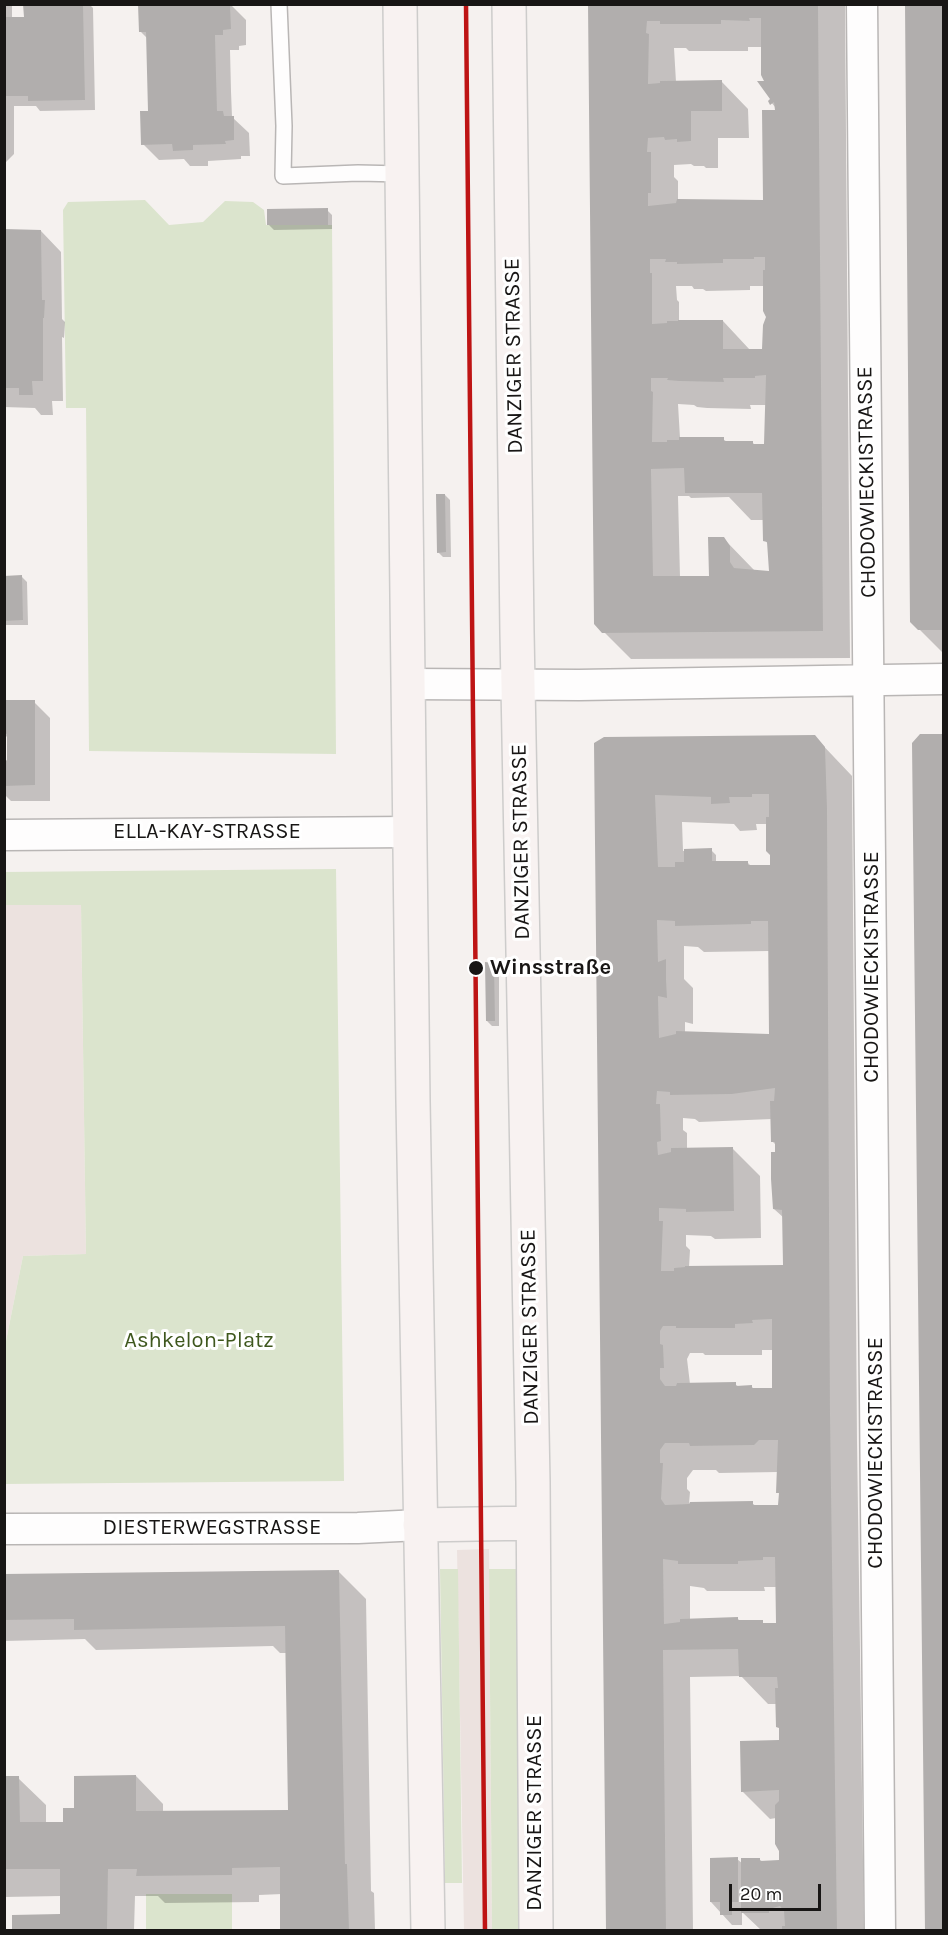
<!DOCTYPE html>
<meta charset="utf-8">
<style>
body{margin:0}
#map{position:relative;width:948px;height:1935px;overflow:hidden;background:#f5f1ef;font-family:Karla,sans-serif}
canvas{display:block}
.frame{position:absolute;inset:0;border:6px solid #181615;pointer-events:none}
.scale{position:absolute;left:729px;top:1884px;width:92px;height:27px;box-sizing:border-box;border:3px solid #181615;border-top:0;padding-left:8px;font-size:18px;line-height:21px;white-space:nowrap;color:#181615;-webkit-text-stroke:4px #fff;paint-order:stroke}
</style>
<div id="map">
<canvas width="948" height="1935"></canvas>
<div class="frame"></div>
<div class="scale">20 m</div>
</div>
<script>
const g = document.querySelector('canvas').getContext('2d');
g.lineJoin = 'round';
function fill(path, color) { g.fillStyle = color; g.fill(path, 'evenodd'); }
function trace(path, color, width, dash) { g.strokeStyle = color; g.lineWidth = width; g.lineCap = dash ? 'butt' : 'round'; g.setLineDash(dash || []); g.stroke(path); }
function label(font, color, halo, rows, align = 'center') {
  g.font = font + ' Karla,sans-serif'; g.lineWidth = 6; g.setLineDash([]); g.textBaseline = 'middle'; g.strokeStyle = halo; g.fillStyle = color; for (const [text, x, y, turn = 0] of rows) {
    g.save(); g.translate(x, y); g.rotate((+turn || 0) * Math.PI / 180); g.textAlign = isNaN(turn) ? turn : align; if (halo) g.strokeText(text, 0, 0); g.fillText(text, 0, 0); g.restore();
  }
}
fill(new Path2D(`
 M5,905H81L86,1254L23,1256L5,1346Z
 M489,1549L492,1930H464L457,1550Z`), '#ece2df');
fill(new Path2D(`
 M145,200L169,225L203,222L225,201L253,202L264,210L266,225H332L336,754L89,751L86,408H66L63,210L68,202Z
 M336,869L344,1481L5,1484V1346L23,1256L86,1254L81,905H5V872Z
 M440,1569H458L462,1883H445Z
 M489,1569H517L520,1930H492Z
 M146,1894H232V1930H146Z`), '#dbe4cd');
fill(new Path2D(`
 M4,4H12V18H25V4H89L93,8L95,110L40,111L36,106H14V154L4,164Z
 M140,4H230L246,20V45L239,46V50H230L231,91L232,117L249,133L250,156H241V159L208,161V166H190L184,159L159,160L143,144L150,112L148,39L141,32Z
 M589,4H845L850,658L631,659L595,623ZM748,47H762L767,82L772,100L770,101L776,108L765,201H678V181L674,177V165L691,164L694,166H704L706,168H718V138H749L748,109L721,81L676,82L674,48H686L689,51H748ZM676,286H692L694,289H703L706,291L750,290V286H764L768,316L764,350H750L723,321H679V302L677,300ZM678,404L694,405L697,407L707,408L751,409L750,405H766L765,445H755L752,442H727L723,439L680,438ZM678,496H689L691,498L729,497L751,520H764L765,540L768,544L771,573L755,571L723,538L710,577H680Z
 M944,4V654L912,622Z
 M327,210L332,215V229L274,230L269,225Z
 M4,231H41L61,252L62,319L65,322L64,338L62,337L63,401H52L53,415H41L35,408L4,407Z
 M445,495L450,500L451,557H443L438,552Z
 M4,577H22L27,582L28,625H4Z
 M34,702L50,718V801H11L4,794V764L9,760L8,738L4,734V711Z
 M815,737L852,776L857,1441L864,1930H761L742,1912V1925H732L711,1902L737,1859L743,1864L759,1859L763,1862L781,1861L776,1818L770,1819L742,1791L780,1741L777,1704H768L741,1676L690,1677L693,1930H607L596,744ZM682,822L734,824L740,831L757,830L756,824H768L771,866L752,867L747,862L716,863V855L711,850L683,851ZM684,946L698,947L704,952L769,951L770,1036L685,1033V1022L693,1024V988L684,979ZM683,1118L695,1119L699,1122L772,1119L773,1142L776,1145L774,1209L784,1218V1267H689L690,1250L686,1246V1235L711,1236L715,1239L761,1238L760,1176L733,1149H687V1133L683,1130ZM762,1350H774V1389H754L751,1386L739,1387L735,1384H690L687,1359L690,1353H703L705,1355H762ZM693,1470H716L719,1473L778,1472V1492L780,1495V1506L757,1507L752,1503L689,1504L690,1492L687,1489V1478ZM690,1586L704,1588L707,1591H765L764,1587H777V1625H765L762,1622H741L738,1619L690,1620Z
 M494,964L499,969V1026H492L487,1021Z
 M338,1571L366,1599L371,1891L374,1893L375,1930H282V1894L259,1895V1902L165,1903L158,1896H135L134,1930H14V1917L61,1915V1896L4,1897V1778H18L46,1805V1824H65L75,1810L136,1776L163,1804V1812L289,1811L287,1653H280L273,1646L96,1650L85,1639L4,1641V1575Z`), '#0003');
fill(new Path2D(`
 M23,4H83L85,100L28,101V96H4V17H24Z
 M138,4H230L231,29L223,30V35H215L216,74L217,111H223L224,116H234V140L225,141L226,144L193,145V150L173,151L172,144L141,145L140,111H148L146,32H139Z
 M588,4H818L823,631L602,633L594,624ZM749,18H761V75L764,81H757L770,99L768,101L770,105L774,102L775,110H762L763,200L677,199L676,203L648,206V193H651V152H647L648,138L664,137L665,140L677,139V142L691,141V111H722V80L660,81V83L648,84L649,34L646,33L647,21H660V24H721V20L750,21ZM754,257H765V270H763V311L766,317L763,325L762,349H723V320H678V321H667V323L652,324V273H650V259H666L665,262H677V264L723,263V259H754ZM766,375L764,444H753V441H724V437H679V440H667V442H652L653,392L651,391V378H668L667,380L679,381L724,382L723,378H755V376ZM684,468L685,493H762L763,541L767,542L769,571L734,568L730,562V546L724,537H708L709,576H653L651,469Z
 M905,4H944V630H918L910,622Z
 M328,208V225H267V209Z
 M4,229L41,230L42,300H45L44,318H43V381H32L33,395H19V388H4Z
 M436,494H445L446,552L437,553Z
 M22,575L23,620L4,621V576Z
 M6,700H35V785L4,786V762L7,760V734L4,733Z
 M920,734H944V1930H925L912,743Z
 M815,735L825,747L827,808L830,1413L837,1930H782V1926H785L784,1911L780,1906L769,1909V1913H741V1858H760V1861L779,1860V1851L775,1844V1805L779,1801V1790L741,1792L740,1741L779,1740V1728L776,1727L775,1688H778L777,1677H739L738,1649L663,1650L666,1930H606L594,743L604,737ZM752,794H769V817H766V851L770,855V865H748V861H712V848L684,849V862H675V867H658L655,795L711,797V804L730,803L729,797H752ZM657,920L675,921V926L751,924V921H768L769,1034L676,1031V1034L659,1038L658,996L667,998L666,979V959L658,962ZM775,1088L774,1101H770L771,1142H775V1152H771V1179L773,1209L782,1210L783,1265L685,1266V1267L674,1268V1271H661L663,1221H659V1208L686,1209V1212L734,1211L733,1147L671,1148V1152L658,1155L657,1142L661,1141L660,1104H656L657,1091L670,1092V1095L732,1094ZM772,1319V1388H752V1385L736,1386V1382L677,1383L676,1386H665L660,1379V1368H664L663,1345L660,1344V1331L663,1326H676V1328H735V1324L753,1323L752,1320ZM759,1440H778L776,1493H779L778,1505H753V1501L690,1502L689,1504L665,1505L661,1499L663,1463H660V1450L665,1443H689L690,1446L754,1445ZM763,1557H775L776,1623H763V1620H738V1617L680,1619V1622L664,1624L663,1559L678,1561V1564H738V1561L763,1560Z
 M485,962L494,963L495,1021H486Z
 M339,1570L345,1864H347L349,1930H280V1867L232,1868V1875L136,1876L137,1869H108L107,1930H12V1915L60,1914V1869H4V1776H19L20,1822H63V1808H74V1776L136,1775V1811L288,1810L285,1626L74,1630V1619L4,1620V1574Z
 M738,1857V1902H732V1915H720V1902H710V1858Z`), '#b1aead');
const lane = new Path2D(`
 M279,4L284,126L283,176L358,173L402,174`);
const street = new Path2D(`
 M862,4L880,1930
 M409,684L579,685L944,679
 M4,835L410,832
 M4,1529L358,1528L420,1525`);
const primary = new Path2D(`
 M400,4L413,1101L428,1930
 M509,4L517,632L533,1482L536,1930
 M420,1525L533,1523`);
trace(lane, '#b9b6b5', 18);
trace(street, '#b9b6b5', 33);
trace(primary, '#cdcccb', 36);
trace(lane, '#fefdfd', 15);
trace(street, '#fefdfd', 30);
trace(primary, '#f8f2f1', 33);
trace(new Path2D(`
 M466,4L485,1930`), '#be1414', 4.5);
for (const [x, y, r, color] of [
 [476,968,8,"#181615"]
]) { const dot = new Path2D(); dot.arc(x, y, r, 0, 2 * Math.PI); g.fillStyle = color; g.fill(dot); trace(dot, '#fff', 2); }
label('22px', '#181615', '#fff', [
 ["DANZIGER STRASSE",514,356,-91],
 ["CHODOWIECKISTRASSE",867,482,-91],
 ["ELLA-KAY-STRASSE",207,832],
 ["DANZIGER STRASSE",521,842,-91],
 ["CHODOWIECKISTRASSE",872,967,-90],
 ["DANZIGER STRASSE",530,1327,-91],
 ["CHODOWIECKISTRASSE",876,1453,-90],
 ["DIESTERWEGSTRASSE",212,1528],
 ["DANZIGER STRASSE",535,1813,-90]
]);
label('bold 22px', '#181615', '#fff', [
 ["Winsstraße",490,968]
], 'left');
label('22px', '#3e571d', '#fff', [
 ["Ashkelon-Platz",199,1341]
]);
</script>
